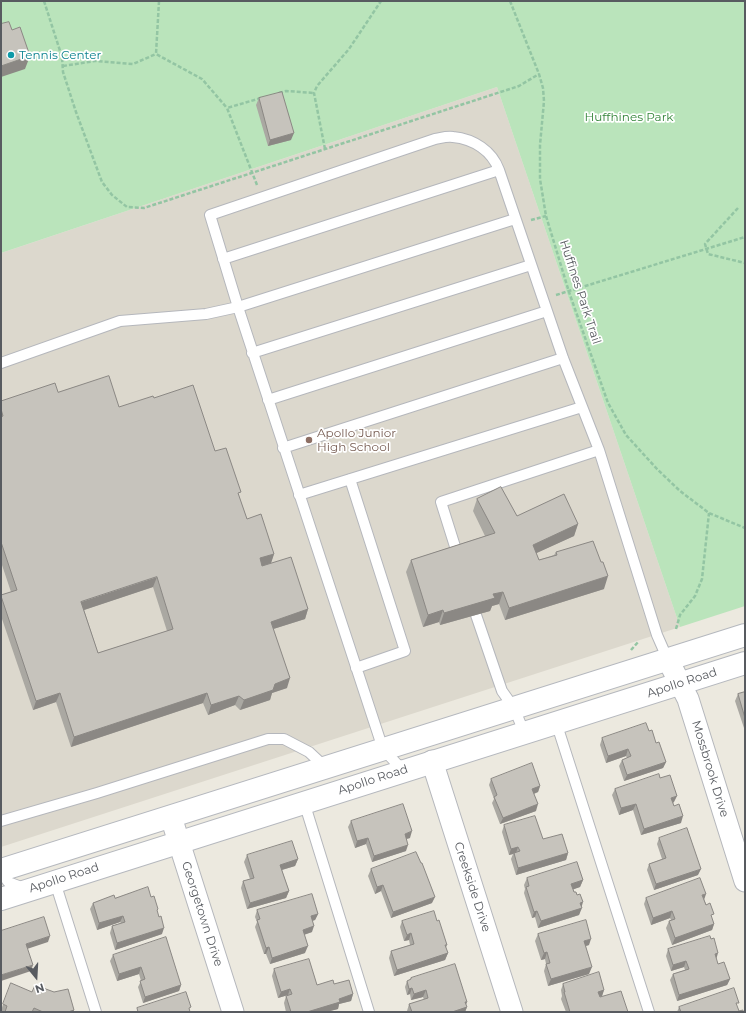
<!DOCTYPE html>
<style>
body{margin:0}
#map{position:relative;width:746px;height:1013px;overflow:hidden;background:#ece9df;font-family:Montserrat,sans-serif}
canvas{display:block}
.frame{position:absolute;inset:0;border:2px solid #585b60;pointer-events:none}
.north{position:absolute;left:16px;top:957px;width:40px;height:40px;-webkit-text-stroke:3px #fff;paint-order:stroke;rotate:162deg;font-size:11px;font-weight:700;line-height:16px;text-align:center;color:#585b60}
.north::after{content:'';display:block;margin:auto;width:14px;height:18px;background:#585b60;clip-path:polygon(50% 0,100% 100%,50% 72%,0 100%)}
</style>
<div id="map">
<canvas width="746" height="1013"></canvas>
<div class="frame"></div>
<div class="north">N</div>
</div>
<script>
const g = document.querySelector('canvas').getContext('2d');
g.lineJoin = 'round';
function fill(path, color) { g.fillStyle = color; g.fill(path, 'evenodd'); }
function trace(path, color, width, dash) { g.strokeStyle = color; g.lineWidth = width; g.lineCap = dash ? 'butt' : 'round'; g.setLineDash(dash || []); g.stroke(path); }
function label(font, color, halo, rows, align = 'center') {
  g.font = font + ' Montserrat,sans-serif'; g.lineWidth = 3.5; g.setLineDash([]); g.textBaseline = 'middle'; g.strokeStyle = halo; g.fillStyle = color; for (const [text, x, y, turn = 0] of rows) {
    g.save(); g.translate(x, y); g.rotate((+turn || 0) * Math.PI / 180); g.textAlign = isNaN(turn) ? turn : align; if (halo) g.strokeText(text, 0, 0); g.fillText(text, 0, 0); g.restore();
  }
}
fill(new Path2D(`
 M497,87L680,627L1,847V253Z`), '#dcd8cd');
fill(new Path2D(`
 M1,1H745V606L680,627L497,87L1,253Z`), '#bae4bb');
const lane = new Path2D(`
 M515,219L238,307L210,215L435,139C441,138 447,136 453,137C474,139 492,151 499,170L563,358L599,450L657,635L668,660
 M223,259L499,170
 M252,353L531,265
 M1,363L120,321L206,314L238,307L383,749L397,764L406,768
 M268,400L547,311
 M283,448L563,358
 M350,479L405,651L356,668
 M299,495L582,407
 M458,556L441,502L599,450
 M476,615L502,691L514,708L524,732
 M556,722L649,1012
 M304,802L369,1012
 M1,821L97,793L268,739H284L309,752L325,767
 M1,872L8,882L24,888
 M55,882L96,1012`);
const street = new Path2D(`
 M668,660L688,699L745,881
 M432,761L512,1012
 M171,817L233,1012`);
const secondary = new Path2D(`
 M1,870L745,635
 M1,899L745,663`);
trace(lane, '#b5b7bc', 12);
trace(street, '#b5b7bc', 23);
trace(secondary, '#b5b8be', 24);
trace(new Path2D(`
 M44,1L62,57L63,72L76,112L102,182L112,195L127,207L144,208L519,86L539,74
 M159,1L156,54L202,79L227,108
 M510,1L539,74L543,88L544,101L540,145V179L546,216L569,292L608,403L626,435L657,469L680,491L709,513L745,528
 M63,66L95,61L133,64L156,54
 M279,93L286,91L314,93
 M325,149L314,93L317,86L349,49L381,1
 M257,185L227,108L261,98
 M738,208L705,244L708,254L745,263
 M531,220L546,216
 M556,295L745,237
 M676,629L680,615L695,596L702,579L709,513
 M631,650L639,641`), '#93c5a3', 2.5, [4, 2]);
trace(lane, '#fff', 10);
trace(street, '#fff', 21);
trace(secondary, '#fff', 22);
fill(new Path2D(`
 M259,98L291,140L268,146L256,105Z
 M58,392L119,407L154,398L215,451L239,497L247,519L274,554L271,563L308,609L305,619L273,629L287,688L272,693L270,700L240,710L235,705L208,715L203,703L71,747L56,702L33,710L1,616V595L11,592L1,562V401ZM153,587L167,631L98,653L84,610Z
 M477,499L517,516L578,524L574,536L536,553L539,560L554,555L556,552L604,589L505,620L499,604L492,606L490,611L440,625L439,622L423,627L406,572L411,560L485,536L473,511Z
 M745,692V728H744L735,701L738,694Z
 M649,731L656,743L666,762L663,768L624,781L619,766L622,760L627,758L626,756L606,763L600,745L602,738Z
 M660,778L674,802L673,803L681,823L641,835L633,810L619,815L612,795L615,789Z
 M491,779L540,786L538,792L534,794L536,811L500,824L492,803L494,799L489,785Z
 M351,821L410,838L406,839V851L372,862L366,844L355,848L348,827Z
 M504,825L543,839L568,853L566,860L516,875L511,859L513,854L509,855L502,832Z
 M659,838L698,875L654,890L647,870L649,864L662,859L657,844Z
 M247,855L298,859L295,866L282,870L289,891L286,898L247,909L241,888L243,881L250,879L244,862Z
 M421,863L432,903L391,918L381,891L375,894L368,876L371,869Z
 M527,878L583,880L580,887L573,889L581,907L579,915L538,928L535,917L532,918L524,893L525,889L524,885Z
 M151,897L157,912L162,934L115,950L110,933L112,926L121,923L120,922L97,930L90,909L93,903L115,898Z
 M646,898L704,899L714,924L712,930L672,945L666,928L669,921L671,920L670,918L651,925L644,904Z
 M257,910L318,914L315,920L312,921V932L304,935L305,953L270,964L266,954H264L255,927L257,922L255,917Z
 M402,921H437L447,945L446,948L448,953L445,960L394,976L389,958L391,951L410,945L409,940L404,941L400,927Z
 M538,934L589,945L586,946L589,974L548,986L544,971L546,964L545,959L541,960L535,941Z
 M668,949L718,964L730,979L727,985L677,1001L670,980L673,974L685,970L684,967L671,971L666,956Z
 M113,955L181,985L179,991L143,1003L138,987L141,981L139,974L117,981L110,961Z
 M274,969L317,985L334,984L353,994L351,1001L339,1004L338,1009L326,1012H286L284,1003L286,996H288V995L278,998L272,976Z
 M411,978L466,1005L467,1007L465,1012H407V1011L409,1004L424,1000L423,997L411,1000L410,994L407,995L405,987L407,981L410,980Z
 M563,984L604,990L602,996L600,997L628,1012H566L561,999L562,996L561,990Z
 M3,1004L74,1010V1012H5L1,1011Z
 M679,1007H737L739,1011L743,1012H677Z`), '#aaa8a2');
fill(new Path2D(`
 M30,56L25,69L1,77V66Z
 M294,133L291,140L268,146L270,140Z
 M578,524L574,536L528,557L533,545Z
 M274,554L271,563L256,568L260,558Z
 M608,576L604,589L505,620L509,608Z
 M157,577L153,587L78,612L81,602Z
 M503,592L499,604L492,606L490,611L440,625L444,613L493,594Z
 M308,609L305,619L267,631L271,622Z
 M443,610L439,622L423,627L428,615Z
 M290,678L287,688L272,693L270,700L240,710L244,700L275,684Z
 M60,693L56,702L33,710L36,701Z
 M207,693L203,703L71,747L74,737Z
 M239,696L235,705L208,715L211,705Z
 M628,749L626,756L606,763L608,756Z
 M666,762L663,768L624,781L627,775Z
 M540,786L538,792L530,795L532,789Z
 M677,796L674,802L669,804L671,798Z
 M538,804L536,811L500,824L503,818Z
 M636,804L633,810L619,815L621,808Z
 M683,816L681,823L641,835L644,829Z
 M412,831L410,838L402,840L405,834Z
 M368,838L366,844L355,848L357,841Z
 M408,845L406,851L372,862L374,856Z
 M518,847L516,853H514L513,854L509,855L511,849Z
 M568,853L566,860L516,875L518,868Z
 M298,859L295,866L278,871L280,865Z
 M701,869L698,875L654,890L656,884Z
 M583,880L580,887L569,891L571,884Z
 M383,885L381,891L375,894L377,887Z
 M289,891L286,898L247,909L250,903Z
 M706,894L704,900L702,895Z
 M435,897L432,903L391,918L393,912Z
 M583,902L581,909L582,908L579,915L538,928L541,921Z
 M537,911L535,917L532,918L534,912Z
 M672,911L670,918L651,925L653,918Z
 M318,914L315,920L308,922L311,916Z
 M123,916L120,922L97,930L99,923Z
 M714,924L712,930L672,945L675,938Z
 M314,926L312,932L300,936L303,930Z
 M164,928L162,934L115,950L117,943Z
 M411,933L409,940L404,941L407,935Z
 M50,936L48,942L24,950L26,944Z
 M591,939L589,945L582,947L584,941Z
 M308,946L305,953L270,964L272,958Z
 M269,947L266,954H264L266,948Z
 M547,952L545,959L541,960L544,953Z
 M448,953L445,960L394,976L397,970Z
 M718,953L716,960L715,954Z
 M686,961L684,967L671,971L673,965Z
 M33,965L31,971L1,981V975Z
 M141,967L139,974L117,981L119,974Z
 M592,967L589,974L548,986L551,979Z
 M730,979L727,985L677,1001L679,995Z
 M181,985L179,991L143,1003L145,997Z
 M412,988L410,994L407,995L409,989Z
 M290,989L288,995L278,998L281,992Z
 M426,990L423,997L411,1000L414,994Z
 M604,990L602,996L596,998L598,992Z
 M353,994L351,1001L339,1004L338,1009L326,1012H307L339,999Z
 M465,1002H467L465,1008L467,1007L465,1012H452Z
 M74,1010V1012H68Z`), '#8b8884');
const building = new Path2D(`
 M9,22L12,30L20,27L30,56L1,66V24Z
 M282,92L294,133L270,140L259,98Z
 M109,376L119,407L153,396L154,398L193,385L215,451L226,448L241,492L238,493L247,519L261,514L274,554L260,558L262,566L291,557L308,609L271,622L290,678L275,684L273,690L244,700L239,696L211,705L207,693L74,737L60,693L36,701L1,596V595L17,590L1,542V417L3,416L1,409V401L55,383L58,392ZM157,577L173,629L98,653L81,602Z
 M501,487L517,516L564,494L578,524L533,545L539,560L557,555L556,552L593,541L601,562H603L608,576L509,608L503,592L493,594L495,598L444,613L443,610L428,615L411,560L495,533L477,499Z
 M745,692V718L738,694Z
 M646,723L649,731L652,730L656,743L659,742L666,762L627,775L622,760L631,756L628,749L608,756L602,738Z
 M532,763L540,786L532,789L538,804L503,818L494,797L497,795L491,779Z
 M659,774L660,778L670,775L677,796L671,798L674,806L679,804L683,816L644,829L636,804L621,808L615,789Z
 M403,804L412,831L405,834L408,845L374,856L368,838L357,841L351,821Z
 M535,816L543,839L562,834L568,853L518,868L514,853L520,851L518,847L511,849L504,825Z
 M687,828L701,869L656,884L649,864L666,858L659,838Z
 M292,841L298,859L280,865L289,891L250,903L243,881L254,878L247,855Z
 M416,852L421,863H422L435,897L393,912L383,885L377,887L371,869Z
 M577,862L583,880L571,884L574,892H576L577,895L580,894L583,902L580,903L582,908L541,921L537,911L534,912L526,887L529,886L527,878Z
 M700,878L706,894L702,895L706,905L710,903L714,914L711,915L714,924L675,938L669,921L675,919L672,911L653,918L646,898Z
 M148,887L151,897L154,896L158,909L157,910L159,917L161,916L164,928L117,943L112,926L125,922L123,916L99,923L93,903L114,895L115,898Z
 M312,894L318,914L311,916L314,926L303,930L308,946L272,958L269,947L266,948L257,920L260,919L257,910Z
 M434,911L437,921L439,920L447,945H445L448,953L397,970L391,951L414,944L411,933L407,935L402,921Z
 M44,917L50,936L26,944L33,965L1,975V931Z
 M586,920L591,939L584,941L592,967L551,979L546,964L550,963L547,952L544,953L538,934Z
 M710,936L711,939L714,938L718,953L715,954L718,964L724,962L730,979L679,995L673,974L689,969L686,961L673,965L668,949Z
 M166,937L181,985L145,997L140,981L145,979L141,967L119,974L113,955Z
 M309,959L317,985L333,980L334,984L349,980L353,994L339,999L340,1002L307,1012H291L286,996L292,994L290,989L281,992L274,969Z
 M455,964L467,1002H465L467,1007L452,1012H412L409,1004L428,998L426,990L414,994L412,988L409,989L407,981L411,979V978Z
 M599,972L604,990L598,992L600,997L621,991L628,1012H570L564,992H565L563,984Z
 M11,983L32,992L35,985L54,992L68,989L74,1010L68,1012H43L34,1008L32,1012H5L7,1006L3,1004Z
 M734,988L739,1003H736L739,1011L743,1010V1012H681L679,1007Z
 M186,992L191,1007L189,1008L190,1012H138L137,1008Z`);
fill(building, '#c6c3bc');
trace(building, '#8b8884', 1);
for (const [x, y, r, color] of [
 [11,55,4,"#0f9aa8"],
 [309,440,4,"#8d6e63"]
]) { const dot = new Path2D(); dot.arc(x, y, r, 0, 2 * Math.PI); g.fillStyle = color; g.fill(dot); trace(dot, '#fff', 1.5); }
label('12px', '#0d838f', '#fff', [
 ["Tennis Center",19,55]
], 'left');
label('12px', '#338439', '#fff', [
 ["Huffhines Park",629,117]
]);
label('12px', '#585b60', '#fff', [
 ["Huffines Park Trail",580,292,72],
 ["Apollo Road",682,683,-18],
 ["Mossbrook Drive",710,769,73],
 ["Apollo Road",373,780,-18],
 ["Apollo Road",64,878,-18],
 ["Creekside Drive",472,887,72],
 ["Georgetown Drive",202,914,72]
]);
label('12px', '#785e54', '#fff', [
 ["Apollo Junior",317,433],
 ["High School",317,447]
], 'left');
</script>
